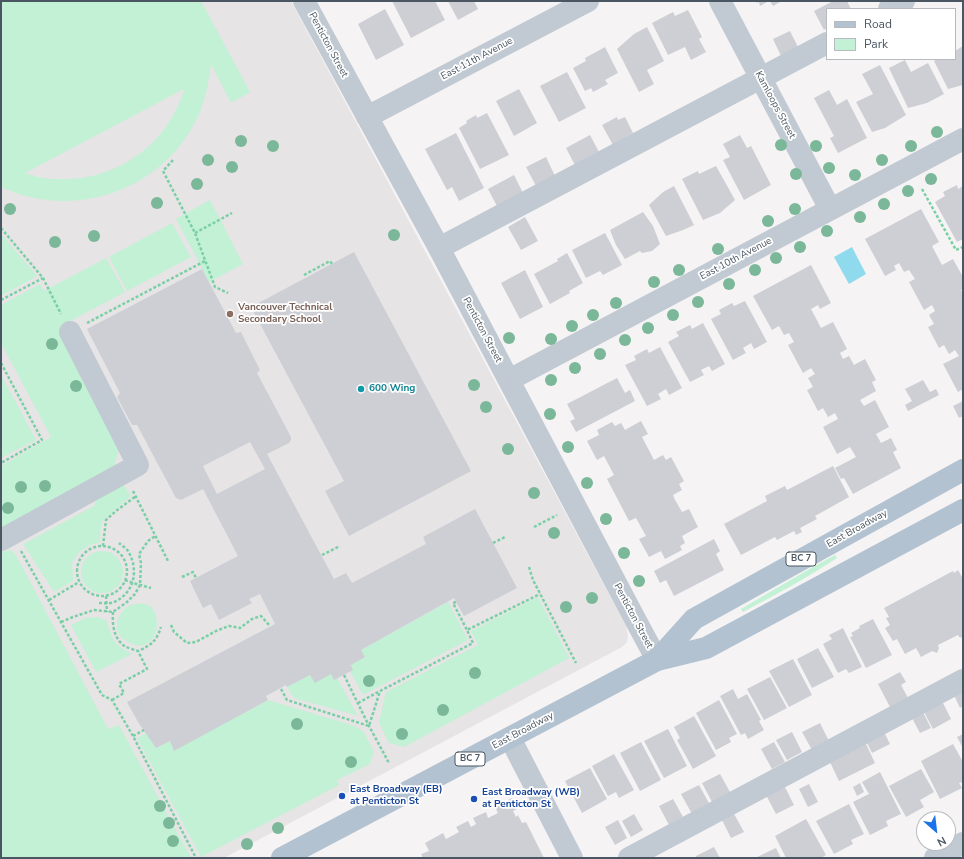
<!DOCTYPE html>
<style>
body{margin:0}
#map{position:relative;width:964px;height:859px;overflow:hidden;background:#f5f3f3;font-family:"Nunito Sans",sans-serif}
canvas{display:block}
.frame{position:absolute;inset:0;border:2px solid #4a5661;pointer-events:none}
.legend{position:absolute;left:826px;top:8px;width:130px;height:52px;box-sizing:border-box;background:#fff;border:1px solid #b7bbc0;margin:0;padding:5px 7px;list-style:none;font-size:12px;color:#4a5661}
.legend li{display:flex;align-items:center;gap:8px;height:20px}
.legend b{width:20px;border:1px solid #b7bbc0}
.north{position:absolute;left:916px;top:811px;width:40px;height:40px;box-sizing:border-box;background:#fff;border:1px solid #b7bbc0;border-radius:50%;rotate:152deg;font-size:11px;font-weight:700;line-height:16px;text-align:center;color:#4a5661}
.north::after{content:'';display:block;margin:auto;width:14px;height:18px;background:#1a73e8;clip-path:polygon(50% 0,100% 100%,50% 72%,0 100%)}
</style>
<div id="map">
<canvas width="964" height="859"></canvas>
<div class="frame"></div>
<ul class="legend">
<li><b style="height:5px;background:#b3c2d1"></b>Road</li>
<li><b style="height:11px;background:#c3f1d5"></b>Park</li>
</ul>
<div class="north">N</div>
</div>
<script>
const g = document.querySelector('canvas').getContext('2d');
g.lineJoin = 'round';
function fill(path, color) { g.fillStyle = color; g.fill(path, 'evenodd'); }
function trace(path, color, width, dash) { g.strokeStyle = color; g.lineWidth = width; g.lineCap = dash ? 'butt' : 'round'; g.setLineDash(dash || []); g.stroke(path); }
function label(font, color, halo, rows, align = 'center') {
  g.font = font + ' "Nunito Sans",sans-serif'; g.lineWidth = 3.5; g.setLineDash([]); g.textBaseline = 'middle'; g.strokeStyle = halo; g.fillStyle = color; for (const [text, x, y, turn = 0] of rows) {
    g.save(); g.translate(x, y); g.rotate((+turn || 0) * Math.PI / 180); g.textAlign = isNaN(turn) ? turn : align; if (halo) g.strokeText(text, 0, 0); g.fillText(text, 0, 0); g.restore();
  }
}
fill(new Path2D(`
 M1,1H291L626,626L628,635L627,642L622,647L224,858H1Z`), '#e6e4e5');
fill(new Path2D(`
 M1,1H201L250,92L231,103L211,64C209,80 206,96 200,112C167,189 76,222 1,187ZM184,89C169,144 115,182 58,179C47,179 35,177 25,173Z
 M210,200L243,264L209,282L176,219Z
 M172,223L191,257L127,291L109,257Z
 M1,234L37,276L1,296Z
 M106,258L125,292L61,326L121,442L114,467L1,528V466L51,437L1,343V305L40,284L44,291Z
 M1,375L36,440L1,458Z
 M123,484L131,496L101,522L100,542L90,545L79,552L72,563L73,581L54,592L23,544L94,506L98,496Z
 M11,550L16,555L108,729L119,725L191,858H1V552Z
 M81 572a21 21 0 1 1 42 0a21 21 0 1 1-42 0Z
 M835,555L837,558C807,578 775,595 743,612L741,609C772,591 803,572 835,555Z
 M538,597L569,658L404,747L389,743L379,723L386,692L478,645L471,631Z
 M448,602L468,640L363,695L350,671L353,669L351,665L365,657L361,650Z
 M140,603C142,604 144,604 146,604C167,612 156,657 130,643C127,642 123,639 120,636C112,626 120,609 131,605C134,604 138,604 140,603Z
 M98,617L107,621C113,641 113,644 132,654L96,672L71,625L85,618Z
 M331,674L334,680L337,678L358,716L294,698L287,687L310,675Z
 M268,700L355,726L364,732L374,752L370,764L337,780L339,785L201,857L137,738L146,733L156,748L170,741L175,750Z`), '#c3f1d5');
fill(new Path2D(`
 M852,247L866,274L849,284L834,257Z`), '#90daee');
fill(new Path2D(`
 M392,1H435L445,20L411,38Z
 M448,1H474L478,9L458,20Z
 M756,1H767V2L760,6L759,2L757,3Z
 M770,1H782L773,6Z
 M833,1H847L851,9H827V28L824,30L814,11Z
 M385,9L404,45L376,60L358,24Z
 M688,10L702,37L699,39L706,52L691,60L685,47L668,55L652,23L673,12L675,16Z
 M647,27L664,61L647,70L654,84L639,92L617,49L634,34Z
 M790,31L798,47L781,56L773,39Z
 M963,46V85L948,89L934,61H935L934,59H955V51Z
 M605,47L618,73L605,80L608,84L593,92L591,88L585,91L573,68L586,61L585,58Z
 M905,60L911,72L928,63L944,94L927,103L908,108L889,68Z
 M880,65L906,115L885,128L872,132L856,102L873,94L862,74Z
 M567,72L586,108L559,122L540,86Z
 M519,89L537,123L514,136L496,101Z
 M829,90L837,105L847,99L867,138L838,153L830,138L834,136L814,98Z
 M487,113L509,155L480,169L459,128L467,123L466,121L476,115L477,118Z
 M617,117L618,120L625,117L633,133L613,145L602,125Z
 M456,133L484,188L459,201L452,187L447,190L425,149Z
 M590,135L600,154L576,167L566,148Z
 M740,135L747,148L751,146L771,185L744,200L723,160L730,157L723,144Z
 M546,157L555,176L536,186L526,167Z
 M716,166L735,200L720,213L703,220L682,179L698,171L699,174Z
 M514,175L524,195L498,208L488,189Z
 M957,185L958,189L963,186V239L957,242L935,202L945,196L943,192Z
 M674,186L694,225L683,230L666,236L649,205L663,192Z
 M921,209L939,242L932,246L942,265L953,259L963,277V289L961,290L963,294V389L958,392L943,364L959,356L955,350L949,354L944,345L939,348L928,327L934,324L929,315L935,311L932,305L924,310L909,282L915,279L909,270L904,272L899,263L894,266L896,270L885,276L865,239Z
 M643,212L653,226L660,244L652,251L642,253L640,251L625,259L616,245L610,230Z
 M525,217L538,241L521,250L508,227Z
 M605,233L622,265L603,275L600,271L586,278L572,250Z
 M354,252L471,471L349,536L325,491L344,481L251,307Z
 M567,253L583,283L569,291L570,293L550,304L534,274L558,261L557,259Z
 M811,265L831,303L820,309L818,305L811,309L821,328L833,322L847,349L840,353L843,359L849,356L854,365L865,359L876,380L872,382L876,391L860,400L864,406L875,400L889,427L876,434L881,443L891,438L897,450L893,452L901,468L853,494L844,478L841,479L835,468L856,457L850,447L837,454L823,427L838,419L835,413L828,417L823,408L818,411L807,390L813,387L808,378L815,374L811,368L803,373L788,345L794,342L789,333L784,335L779,326L772,330L753,296Z
 M202,269L236,333L241,332L260,370L257,373L291,437V440L289,443L267,454L334,579L346,573L352,583L426,544L423,537L475,509L517,588L464,616L454,598L361,650L365,657L351,665L353,670L334,680L331,674L315,683L310,675L287,687L286,685L266,696L268,700L174,751L170,741L156,748L138,722L127,702L275,624L260,594L249,599L252,603L219,620L211,604L203,608L190,581L238,556L203,489L181,500L176,498L137,425H132L117,397L120,393L87,329ZM250,442L265,469L217,494L203,466Z
 M525,270L543,307L520,319L501,283Z
 M745,301L767,342L754,349L751,343L743,348L746,353L733,360L711,319L721,314L719,310L732,303L734,306Z
 M703,323L725,364L712,371L709,366L701,370L704,375L690,382L668,342L679,336L676,332L690,325L692,329Z
 M660,347L682,388L669,395L666,389L658,394L661,399L647,406L625,365L636,360L634,356L647,349L649,353Z
 M617,378L625,393L630,390L635,401L576,432L570,421L575,419L567,404Z
 M923,380L930,392L936,389L939,395L908,411L905,405L912,401L905,389Z
 M963,401V416L959,418L953,406Z
 M641,421L648,434L642,437L654,460L663,455L666,460L671,457L684,481L679,484L682,490L673,495L674,498L682,512L689,509L698,527L682,536L685,543L680,546L682,550L665,559L661,551L649,557L639,539L646,536L636,518L629,521L607,479L614,475L604,456L597,460L587,441L599,435L597,430L612,422L615,426L621,423L625,430Z
 M833,466L849,497L815,516L817,519L800,528L802,532L796,535L794,531L777,540L775,537L741,555L724,524L767,501L765,496L785,486L787,490Z
 M714,539L720,551L716,554L724,570L674,596L666,580L660,583L654,571Z
 M958,570L963,579V638L959,637L958,635L938,645L939,648L937,653L932,651L921,657L916,648L905,654L897,639L893,641L885,628L890,625L886,618L889,617L884,608L953,571L954,573Z
 M873,619L892,655L866,668L850,637L853,636L851,633L860,628L859,626Z
 M843,628L862,667L849,673L846,669L838,673L823,644L832,639L829,635Z
 M818,648L834,677L812,688L797,659Z
 M793,659L812,695L789,707L769,671Z
 M900,672L906,682L901,685L908,698L890,707L878,684Z
 M770,677L787,708L764,720L747,689Z
 M733,689L738,699L747,694L761,720L759,721L764,730L748,739L745,733L741,735L720,696Z
 M963,690V706L960,708L954,695Z
 M719,700L737,734L729,738L731,742L716,750L696,713Z
 M942,701L951,719L933,729L923,710Z
 M923,712L931,728L920,733L912,718Z
 M694,716L716,756L693,769L677,740L680,738L674,727Z
 M820,723L829,741L812,750L802,732Z
 M668,729L687,766L664,778L644,741Z
 M792,732L802,752L787,760L776,740Z
 M884,732L890,744L872,753L866,741Z
 M963,734V748L957,737Z
 M641,742L661,780L640,791L620,753Z
 M774,742L785,762L772,769L761,749Z
 M865,742L875,763L839,781L829,760Z
 M953,744L963,762V782L959,783L962,788L940,799L921,761Z
 M614,754L634,790L619,798L616,792L608,796L592,766Z
 M590,768L607,799L582,813L565,781Z
 M921,769L934,792L920,800L924,807L906,817L889,786Z
 M880,772L901,814L886,821L888,826L870,835L853,802L869,794L862,782Z
 M720,774L730,792L712,802L702,783Z
 M860,783L864,792L857,796L853,787Z
 M809,784L818,802L808,807L799,789Z
 M699,785L710,805L692,814L681,794Z
 M784,785L794,805L776,814L766,795Z
 M512,798L517,809L513,811L516,817L518,815L522,823L526,822L544,858H423L421,854L429,851L425,843L443,833L446,839L459,832L456,827L468,821L471,827L476,824L473,818L486,812L488,818L498,813L495,807Z
 M673,799L683,817L669,825L659,806Z
 M849,804L864,834L851,840L853,844L834,854L816,821Z
 M733,812L744,832L731,838L721,818Z
 M634,814L643,830L631,837L622,821Z
 M806,819L826,855L821,858H786L775,836Z
 M618,820L627,838L615,845L605,827Z
 M714,847L720,858H696V856Z
 M776,848L781,858H755Z`), '#cdcfd5');
trace(new Path2D(`
 M173,160L163,171L195,233L215,287L228,293
 M922,189L956,250L963,247
 M1,228L43,278L61,314
 M195,233L232,213
 M304,275L330,261L332,264
 M1,300L43,278
 M87,323L205,261
 M1,363L42,440L1,463
 M133,491L168,561
 M534,527L557,515
 M493,543L505,537
 M77 571a25 25 0 1 1 50 0a25 25 0 1 1-50 0Z
 M103,546L106,520L116,511L136,496
 M21,551L102,695L112,700L133,736L196,858
 M322,555L340,546
 M529,567L533,580L576,663
 M182,577L193,572L196,578
 M125,580L133,583L151,588
 M106,596L107,612
 M49,600L79,582
 M456,602L453,603L467,630
 M99,603C104,603 110,604 114,602C135,593 139,569 128,551C126,548 122,546 119,543
 M113,612C112,625 114,640 126,647C129,648 134,650 138,651C151,645 156,642 161,627
 M61,622L73,617L94,610L113,612L127,602L135,594L140,585L141,563L139,554L148,541L155,536
 M171,625L174,632L187,643L196,642L216,631L229,626L240,628L252,619L261,616L270,626
 M344,675L369,726L389,763
 M281,689L287,700L369,726L380,691
 M112,700L124,693L119,684L147,669L138,651
 M358,703L380,691L473,643L467,630L540,594
 M133,736L144,730`), '#7ad0a6', 2.5, [3, 2]);
trace(new Path2D(`
 M304,1L439,248L636,621L657,660
 M720,1L830,209
 M889,9L904,1
 M367,117L588,1
 M439,248L827,43
 M509,380L963,139
 M1,540L138,465L70,332
 M510,738L572,858
 M629,858L963,680
 M935,858L963,843`), '#c1cad2', 22);
trace(new Path2D(`
 M657,660L694,619L963,470
 M282,858L657,660L706,648L963,510`), '#b3c2d1', 22);
g.fillStyle = '#7bb799';
for (const [x, y] of [
 [937,132],
 [241,141],
 [781,145],
 [273,146],
 [816,146],
 [911,146],
 [208,160],
 [882,160],
 [232,167],
 [829,168],
 [796,174],
 [855,175],
 [931,179],
 [197,184],
 [908,191],
 [157,203],
 [884,204],
 [10,209],
 [795,209],
 [860,217],
 [768,221],
 [827,231],
 [394,235],
 [94,236],
 [55,242],
 [800,247],
 [718,249],
 [776,258],
 [679,270],
 [755,270],
 [654,282],
 [729,284],
 [698,302],
 [616,303],
 [593,315],
 [673,315],
 [572,326],
 [648,328],
 [509,338],
 [551,339],
 [625,340],
 [52,344],
 [600,354],
 [575,368],
 [551,380],
 [474,385],
 [76,386],
 [486,407],
 [550,414],
 [568,447],
 [508,449],
 [587,483],
 [45,486],
 [21,487],
 [534,493],
 [8,508],
 [606,519],
 [554,533],
 [624,553],
 [639,581],
 [592,598],
 [566,607],
 [475,673],
 [369,681],
 [443,710],
 [297,724],
 [402,734],
 [351,762],
 [160,806],
 [169,823],
 [278,828],
 [173,841],
 [247,844]
]) { g.beginPath(); g.arc(x, y, 6, 0, 2 * Math.PI); g.fill(); }
for (const [x, y, r, color] of [
 [230,314,4,"#8d6e63"],
 [361,389,4,"#0f9aa8"],
 [342,796,4,"#1a4fb4"],
 [474,799,4,"#1a4fb4"]
]) { const dot = new Path2D(); dot.arc(x, y, r, 0, 2 * Math.PI); g.fillStyle = color; g.fill(dot); trace(dot, '#fff', 1.5); }
for (const [x, y, w] of [
 [801,559,30],
 [470,759,30]
]) { const box = new Path2D(); box.roundRect(x - w / 2, y - 7, w, 14, 3); g.fillStyle = '#fff'; g.fill(box); trace(box, '#4a5661', 1); }
label('bold 9px', '#4a5661', null, [
 ["BC 7",801,559],
 ["BC 7",470,759]
]);
label('10px', '#4a5661', '#fff', [
 ["Penticton Street",328,45,62],
 ["East 11th Avenue",477,59,-28],
 ["Kamloops Street",775,105,62],
 ["East 10th Avenue",736,259,-28],
 ["Penticton Street",482,330,62],
 ["East Broadway",857,529,-29],
 ["Penticton Street",633,616,62],
 ["East Broadway",523,731,-28]
]);
label('bold 10px', '#785e54', '#fff', [
 ["Vancouver Technical",238,308],
 ["Secondary School",238,320]
], 'left');
label('bold 10px', '#0d838f', '#fff', [
 ["600 Wing",369,389]
], 'left');
label('bold 10px', '#164399', '#fff', [
 ["East Broadway (EB)",350,790],
 ["at Penticton St",350,802],
 ["East Broadway (WB)",482,793],
 ["at Penticton St",482,805]
], 'left');
</script>
